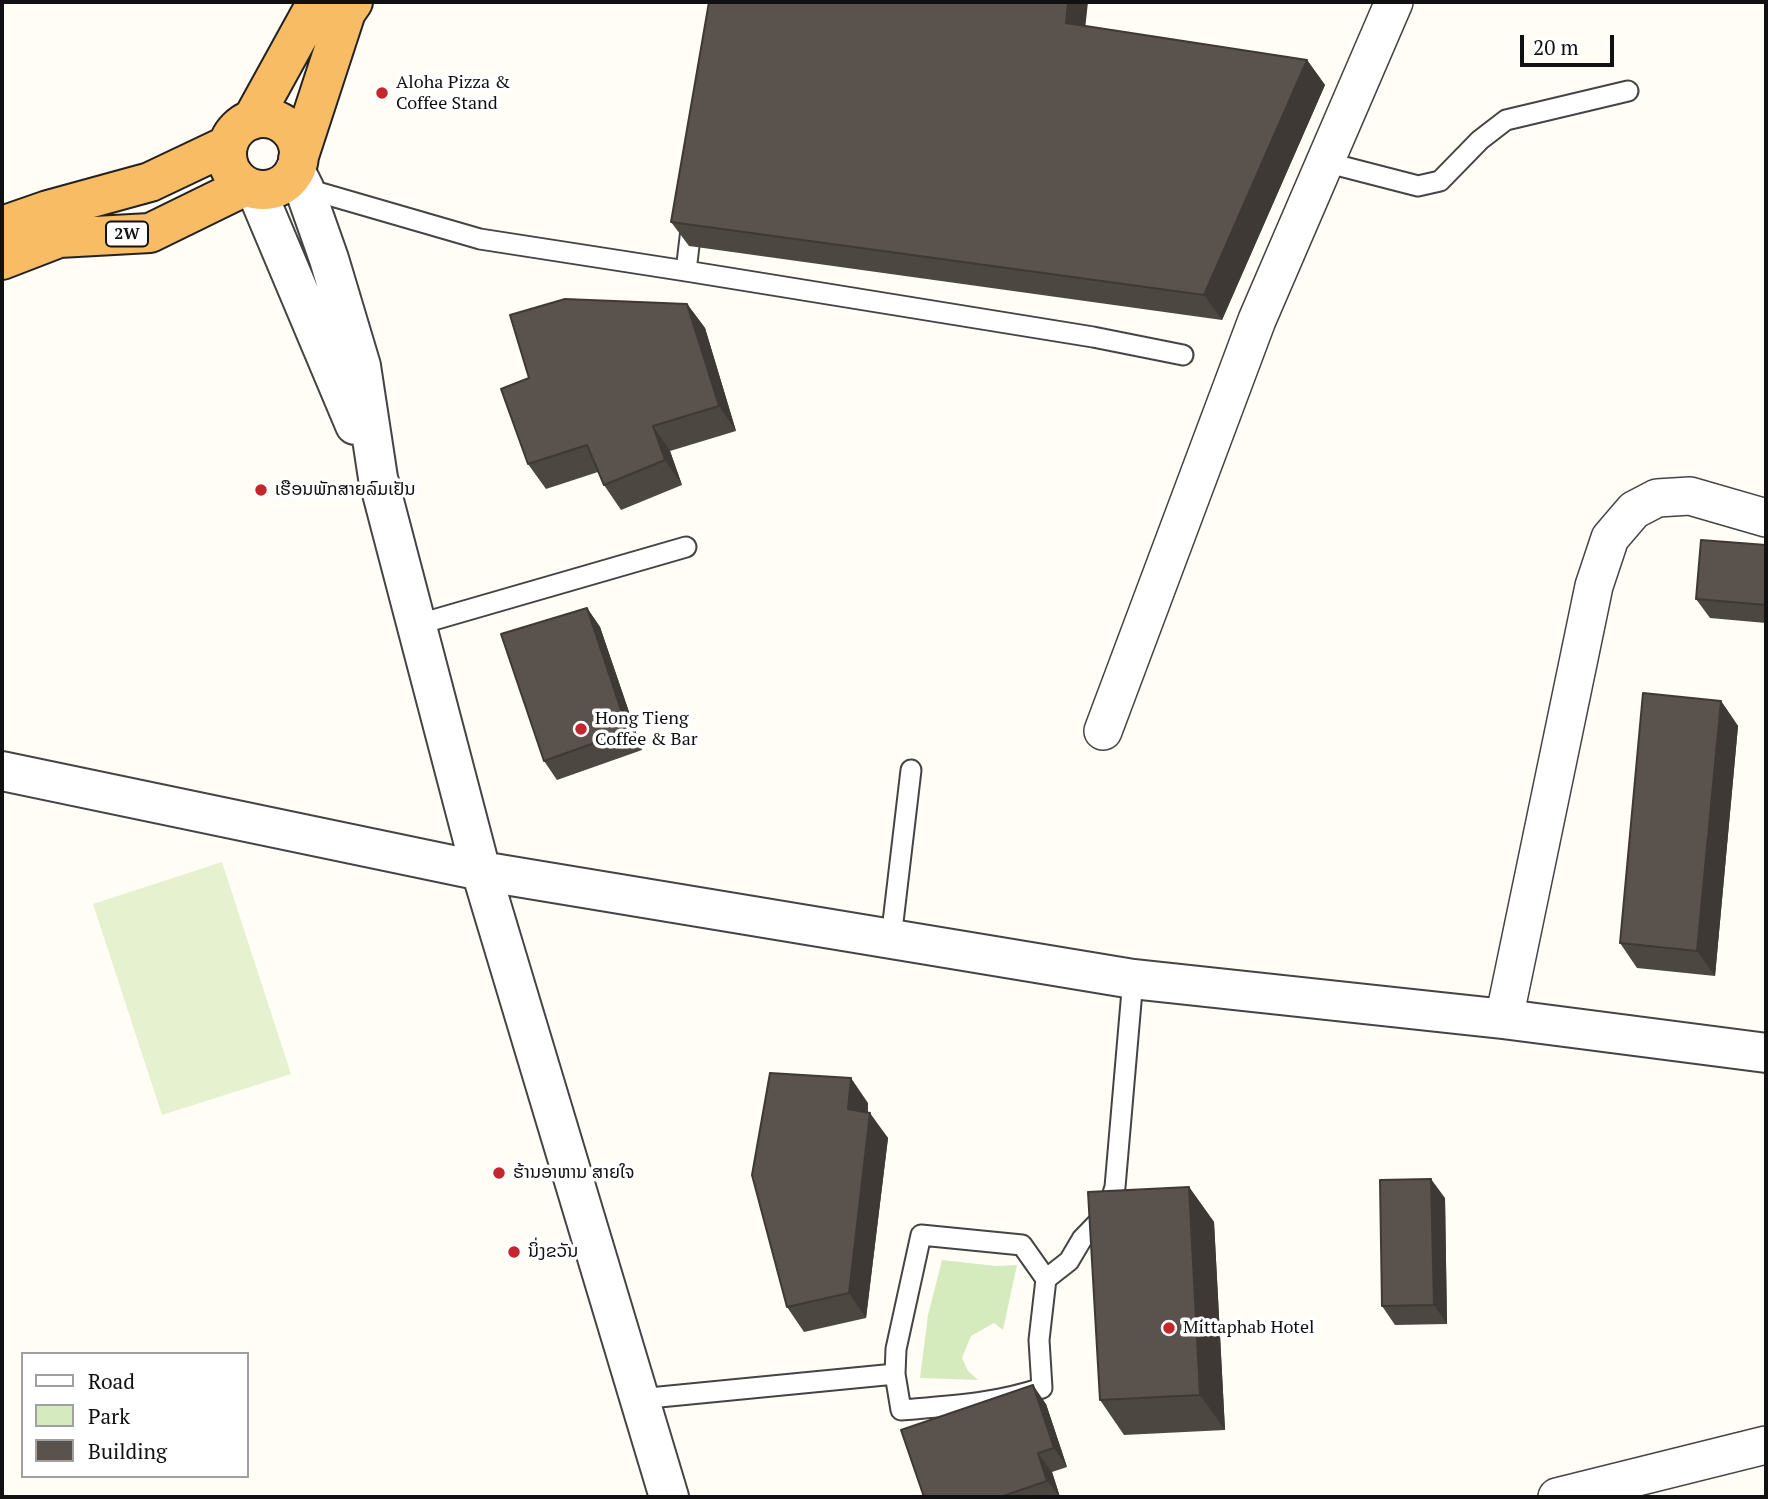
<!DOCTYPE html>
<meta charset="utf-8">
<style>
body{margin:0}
#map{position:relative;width:1768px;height:1499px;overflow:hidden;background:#fffdf5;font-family:"PT Serif",serif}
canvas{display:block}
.frame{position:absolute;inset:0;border:4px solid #111;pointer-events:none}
.legend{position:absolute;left:21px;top:1352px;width:228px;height:126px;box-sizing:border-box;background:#fff;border:2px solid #a0a0a0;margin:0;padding:9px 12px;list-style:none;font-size:21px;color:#111}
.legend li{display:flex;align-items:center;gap:14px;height:35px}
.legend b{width:35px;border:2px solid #a0a0a0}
.scale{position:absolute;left:1520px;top:35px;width:94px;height:32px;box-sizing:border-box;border:4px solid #111;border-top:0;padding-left:9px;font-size:21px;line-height:24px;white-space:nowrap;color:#111;-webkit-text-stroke:5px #fff;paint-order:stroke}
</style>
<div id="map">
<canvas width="1768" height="1499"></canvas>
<div class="frame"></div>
<ul class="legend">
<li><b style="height:9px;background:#fff"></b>Road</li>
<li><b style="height:19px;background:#d5ebbd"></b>Park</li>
<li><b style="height:19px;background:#5a524d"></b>Building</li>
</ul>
<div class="scale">20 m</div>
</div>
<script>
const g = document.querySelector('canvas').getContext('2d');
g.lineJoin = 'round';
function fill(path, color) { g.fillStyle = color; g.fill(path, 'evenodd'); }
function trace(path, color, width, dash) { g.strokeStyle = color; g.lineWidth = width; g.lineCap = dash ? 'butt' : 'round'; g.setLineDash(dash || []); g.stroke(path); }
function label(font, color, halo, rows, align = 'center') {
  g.font = font + ' "PT Serif","Noto Sans Lao",serif'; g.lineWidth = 7; g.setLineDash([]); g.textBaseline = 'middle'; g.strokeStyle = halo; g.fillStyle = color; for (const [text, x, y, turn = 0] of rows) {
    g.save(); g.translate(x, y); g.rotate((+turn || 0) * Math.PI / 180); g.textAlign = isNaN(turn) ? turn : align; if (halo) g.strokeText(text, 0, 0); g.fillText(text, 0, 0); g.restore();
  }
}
fill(new Path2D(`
 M942,1260L996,1266L1017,1265L1003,1330L994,1323L971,1336L962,1358L968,1371L978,1380L920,1378L928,1315Z`), '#d5ebbd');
fill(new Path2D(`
 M222,862L291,1074L162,1115L93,904Z`), '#e6f2cf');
const service = new Path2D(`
 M1325,162L1418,186L1440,181L1480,140L1506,120L1628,91
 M304,188L480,239L686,271
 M692,221L686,271L1093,337L1183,355
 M416,625L686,547
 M891,939L911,770
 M895,1374L896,1349L921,1235L1022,1245L1046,1279
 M639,1399L895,1374L901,1410C950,1406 995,1404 1042,1388L1039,1340L1046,1279L1069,1261L1082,1239L1107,1213L1115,1187L1133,979`);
const minor = new Path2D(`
 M1103,731L1257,320L1394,2
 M1504,1019L1594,586L1610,538L1634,510L1657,498L1690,496L1766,518
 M1557,1497L1766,1445`);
const tertiary = new Path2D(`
 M295,170L304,188L329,259L361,366L378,478L481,871L669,1497
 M256,190L355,425
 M2,771L481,871L1133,979L1504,1019L1766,1053`);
const trunk = new Path2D(`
 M227 154a36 36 0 1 1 72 0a36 36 0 1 1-72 0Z
 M252,120L317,2
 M298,159L346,12L353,2
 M2,226L48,210L150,182L228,145
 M2,260L59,238L150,233L246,186`);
trace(service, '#444', 23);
trace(minor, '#444', 40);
trace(tertiary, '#444', 42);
trace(trunk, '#222', 42);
trace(service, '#fff', 19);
trace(minor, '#fff', 37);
trace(tertiary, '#fff', 38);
trace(trunk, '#f7bc64', 38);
fill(new Path2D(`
 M1086,26L1307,60L1325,85L1222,320L689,246L671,222Z
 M687,304L705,328L736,431L670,451L682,485L621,510L604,485L598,472L546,489L528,464L529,378Z
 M1766,545V623L1710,618L1696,599Z
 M587,608L600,627L642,750L557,780L544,761Z
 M1721,701L1738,726L1715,976L1637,968L1620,943Z
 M868,1103V1113L888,1138L866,1318L804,1332L787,1307Z
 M1189,1187L1214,1222L1225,1430L1124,1435L1100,1400Z
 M1445,1198L1447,1324L1395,1325L1382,1306Z
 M1046,1404L1067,1467L1052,1472L1060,1497H924Z`), '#4d4742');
fill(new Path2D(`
 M1068,2H1088L1083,48L1066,23Z
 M1307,60L1325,85L1222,320L1204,295Z
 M687,304L705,328L736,431L719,406Z
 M653,426L670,451L682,485L665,460Z
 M587,608L600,627L642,750L628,731Z
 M1721,701L1738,726L1715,976L1697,951Z
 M851,1078L868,1103L866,1134L848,1109Z
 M870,1113L888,1138L866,1318L849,1293Z
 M1431,1179L1445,1198L1447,1324L1434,1305Z
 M1189,1187L1214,1222L1225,1430L1200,1395Z
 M1033,1385L1046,1404L1067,1467L1054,1448Z
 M1038,1453L1052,1472L1060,1497L1047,1481Z`), '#3f3936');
const building = new Path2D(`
 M709,2H1068L1066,23L1307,60L1204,295L671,222Z
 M565,299L687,304L719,406L653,426L665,460L604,485L587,445L528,464L501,389L529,378L510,315Z
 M1701,540L1766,545V605L1696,599Z
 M587,608L628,731L544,761L501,634Z
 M1643,693L1721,701L1697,951L1620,943Z
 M770,1073L851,1078L848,1109L870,1113L849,1293L787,1307L752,1175Z
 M1431,1179L1434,1305L1382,1306L1380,1180Z
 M1189,1187L1200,1395L1100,1400L1088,1192Z
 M1033,1385L1054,1448L1038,1453L1047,1481L1000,1497H924L901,1430Z`);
fill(building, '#5a524d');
trace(building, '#3f3936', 2);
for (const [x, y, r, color] of [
 [382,93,7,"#c4262e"],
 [261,490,7,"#c4262e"],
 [581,729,7,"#c4262e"],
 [499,1173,7,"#c4262e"],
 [514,1252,7,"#c4262e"],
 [1169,1328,7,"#c4262e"]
]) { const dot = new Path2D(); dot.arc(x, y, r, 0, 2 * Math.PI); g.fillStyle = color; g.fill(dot); trace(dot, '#fff', 2.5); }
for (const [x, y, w] of [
 [127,234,42]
]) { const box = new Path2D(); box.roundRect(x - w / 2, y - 12.5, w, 25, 5); g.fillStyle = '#fff'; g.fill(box); trace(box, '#111', 2); }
label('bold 16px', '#111', null, [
 ["2W",127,234]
]);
label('18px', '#111', '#fff', [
 ["Aloha Pizza &",396,83],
 ["Coffee Stand",396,104],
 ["ເຮືອນພັກສາຍລົມເຢັນ",275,490],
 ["Hong Tieng",595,719],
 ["Coffee & Bar",595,740],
 ["ຮ້ານອາຫານ ສາຍໃຈ",513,1173],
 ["ນິ່ງຂວັນ",528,1252],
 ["Mittaphab Hotel",1183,1328]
], 'left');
</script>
